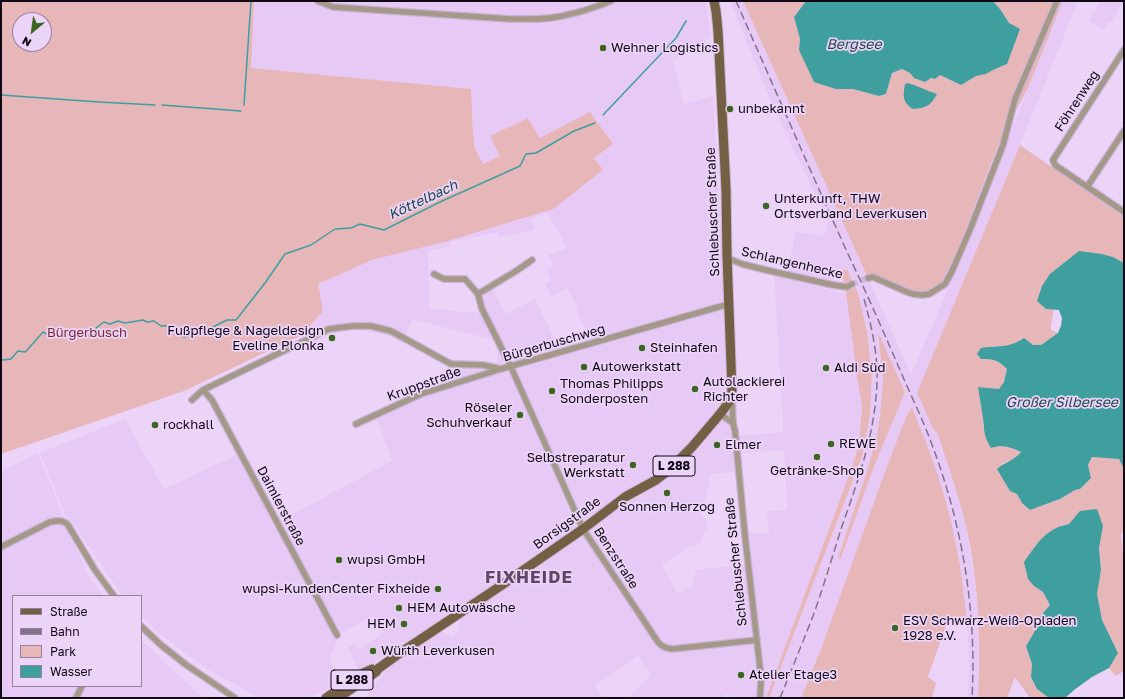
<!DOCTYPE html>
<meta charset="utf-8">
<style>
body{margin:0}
#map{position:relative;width:1125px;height:699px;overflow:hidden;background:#ecd3f8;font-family:"Golos Text",sans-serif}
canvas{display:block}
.frame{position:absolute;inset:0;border:2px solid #100814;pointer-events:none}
.legend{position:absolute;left:12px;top:595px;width:130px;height:92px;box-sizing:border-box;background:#ecd3f8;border:1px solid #94829d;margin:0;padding:5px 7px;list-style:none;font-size:12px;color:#100814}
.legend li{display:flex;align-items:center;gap:8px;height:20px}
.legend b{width:20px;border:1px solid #94829d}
.north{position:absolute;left:12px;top:12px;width:40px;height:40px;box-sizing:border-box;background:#ecd3f8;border:1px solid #94829d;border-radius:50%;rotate:209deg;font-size:11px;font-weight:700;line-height:16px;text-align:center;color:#100814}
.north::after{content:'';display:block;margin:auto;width:14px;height:18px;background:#3c6521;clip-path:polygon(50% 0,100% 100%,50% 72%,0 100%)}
</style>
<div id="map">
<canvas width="1125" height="699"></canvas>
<div class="frame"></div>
<ul class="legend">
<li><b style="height:5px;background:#735f43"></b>Straße</li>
<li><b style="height:5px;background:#83728b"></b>Bahn</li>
<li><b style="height:11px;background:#e7b6b9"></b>Park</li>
<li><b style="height:11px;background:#3f9e9e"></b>Wasser</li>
</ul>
<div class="north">N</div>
</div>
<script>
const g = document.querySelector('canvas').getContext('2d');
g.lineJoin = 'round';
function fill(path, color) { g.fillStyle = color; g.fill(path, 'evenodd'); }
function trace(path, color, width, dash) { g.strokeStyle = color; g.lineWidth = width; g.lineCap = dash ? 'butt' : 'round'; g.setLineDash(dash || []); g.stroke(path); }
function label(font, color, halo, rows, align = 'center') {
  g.font = font + ' "Golos Text",sans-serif'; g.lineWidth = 3.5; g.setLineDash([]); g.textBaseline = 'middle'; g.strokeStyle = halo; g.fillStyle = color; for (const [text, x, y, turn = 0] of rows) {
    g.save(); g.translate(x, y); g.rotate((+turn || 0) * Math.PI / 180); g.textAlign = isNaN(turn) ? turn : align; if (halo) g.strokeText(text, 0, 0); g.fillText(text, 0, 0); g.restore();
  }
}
fill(new Path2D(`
 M254,1H706L711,37L673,61L684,104L713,96L725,298L738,436L783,432V423L774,275L846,294L853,344L856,371L862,407L859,444L851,470L766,698H738L725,694L723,698H628L651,675L638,656L595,685L603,698H365L387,669L441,632L448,635L451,637L457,633L459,623L454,611L393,652L359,670L351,655V653L348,647L355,644L358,649L383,634L373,616L341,633L329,659L340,682L309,698H260L207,669L156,631L141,615V596H124L119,591L76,527L65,514L40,453L125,419L164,489L243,452L280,521L392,461L375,412L423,389L447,380L452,360L497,362L498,353L494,340L412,319L402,343L387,335L359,330L341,331L311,343L302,335L323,311L318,284L372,260L450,240L553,209L540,138L528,118L490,136L500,156L483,164L475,149L473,132L471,89L251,68ZM548,213L567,248L548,255L554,265L546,269L551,280L545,284L551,296L567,288L578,309L576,310L590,339L559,347L535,299L505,314L493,288L475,300L481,313L429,309L428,251L451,246L450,242L497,232L499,237L535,230L531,219ZM784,450L787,510L767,511L769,533L749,534L742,533L744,564L696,570L693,585L678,594L662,565L690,546L699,545L708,524L698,508L705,502L709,482L710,474L743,472L742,453Z
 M730,1H743L911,374L936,317L963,250L1063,1H1078L1020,145L917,393L934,430L937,433L952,476L966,526L976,589L980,649L978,698H968L969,667L967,621L963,583L947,507L882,480L821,649L801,698H769L862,457L870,414L872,373L867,332L858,293L848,269L841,271L839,270L833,284L787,273L796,232L824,236L828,222L770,100ZM878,334L905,392L873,469L841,558H838L866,474L877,435L880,415L883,381Z
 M1101,1H1123L1111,23L1108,22L1104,29L1089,21Z
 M38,453L87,574L104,596H13V686H141V640L203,698H1V471Z`), '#e7c9f5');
fill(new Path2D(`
 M1,1H254L251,68L471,89L473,132L475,149L483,164L500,156L490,136L528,118L540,138L590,112L613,144L594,158L603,170L553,209L448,241L372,260L318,284L323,311L302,335L184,391L1,454ZM20,20H44V44H20Z
 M743,1H806L794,17L800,39L799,50L836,89H853L879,96L886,94L892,73L902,69L910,73L914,78L935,79L940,75L961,85L976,76L986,74L993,70L1007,64L1009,23L1000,9L993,1H1063L1028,88L1001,138L959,246L941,284L930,290L924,292L910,290L873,273L867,276Z
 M1020,145L1124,217V263L1113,257L1102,254H1094L1067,261L1060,266L1046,309H1053C1054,316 1050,323 1051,330L1058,333L1041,345H1033L1024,339C1013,346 1005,347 992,346L981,359C994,359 997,360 1007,369L1004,382L999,389L978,387L983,413V427L997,446L1013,448L1021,452L1016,458L1002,464L1022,503L1030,510L1060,499L1075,490L1080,489L1091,478L1088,465L1092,457L1119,459L1124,469V530L1121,535L1124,564V671L1116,676L1109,668L1118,653L1102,620L1097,594L1101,570L1099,548L1103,526L1069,524L1061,525L1034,586L1043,592L1050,605L1038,619L1039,624L1026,646L1032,664L1031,677L1037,689L1049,698H1030L1015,677L1007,698H978C981,641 979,582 966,526C958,494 948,464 937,433L934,430L917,393Z
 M847,269L858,293L867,332L872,373L870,414L862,457L769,698H766L851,470L859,444L862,407L856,371L853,344L846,294L841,271Z
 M878,332L905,392L873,469L841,558H838L866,474L877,435L880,416L883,381Z
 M912,407C920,428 929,449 936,470C953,519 962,570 967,621L948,620L928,677L936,683L932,698H801L821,649L882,480L906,417Z`), '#e7b6b9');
fill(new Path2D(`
 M806,1H993L1000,9L1009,23L1020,29L1007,64L993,70L986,74L976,76L961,85L940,75L935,79L931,78L925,82L914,78L910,73L902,69L892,73L886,94L879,96L853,89H836L814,82L799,50L800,39L794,17Z
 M908,83C918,86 927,91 937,94C931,106 925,108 913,109C902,102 903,96 905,84Z
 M1079,251L1102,254L1113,257L1124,263V469L1119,459L1092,457L1088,465L1091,478L1080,489L1075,490L1060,499L1030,510L1022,503L1017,494L1010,491L997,469C1005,462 1015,460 1021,452C1012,447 1001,444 991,448C982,433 985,428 982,412C981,404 979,395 978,387L999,389L1004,382L1007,369C998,360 994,359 981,359L977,354L981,348C998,345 1008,349 1024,338L1033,345H1041L1058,333L1061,326L1062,318L1059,310L1046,309L1037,301L1042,286L1050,274Z
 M1097,509L1103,526L1099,548L1101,570L1097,594L1102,620L1118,653L1109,668L1092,677L1074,690L1065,698H1049L1037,689L1031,677L1032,664L1026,646L1039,624L1038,619L1050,605L1043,592L1034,586L1028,579L1024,562C1037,544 1046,528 1069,524L1080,511Z`), '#3f9e9e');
trace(new Path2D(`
 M1,95L99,102L155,105
 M162,105L241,111
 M244,105L251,1
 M603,115L676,38L686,21
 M1,359L3,360L11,359L18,351C18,351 24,352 25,352C27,351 40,335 43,332L52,337C55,336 58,334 62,334C72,332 85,339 95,334L96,328L104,322L110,324L118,321L125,323L143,320L147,322L154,321L161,326H167L171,331L184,337L213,327L227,320H236L265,283L285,254L311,245L335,229L351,228L360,224L384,230L440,202L520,166L526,154L536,153L574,131L595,123`), '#3f9e9e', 1.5);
trace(new Path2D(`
 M852,284L868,278`), '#cbb5d6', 5.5, [5.5, 3]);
const street = new Path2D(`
 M318,1L333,7L510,19C528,19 548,20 566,15C582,12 596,7 611,1
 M1124,50L1053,160L1055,165L1124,212
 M1087,187L1124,131
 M727,258L742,264L766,270L833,285L847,287L852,284
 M532,260L516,271L478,294L482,309L511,367L583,529L658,642C662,647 666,648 672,649L757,640
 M434,274L444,279H465L478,294
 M868,278L873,277L907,292L913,294L922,295L929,294L945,284L952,271L969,232L1003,145L1015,99L1057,1
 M203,390L212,400L337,635
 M732,398L733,423L735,431L745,536L760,668L761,680L760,698
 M192,400L203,390L329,329L353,326H371L391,331L451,364L483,365L501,369L729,304
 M720,414L733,423
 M356,424L421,394L501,369
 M1,547L50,522L56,521H61L66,523L68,525L95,570L114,596
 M141,626L161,645L185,664L235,698
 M76,698L82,686`);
const primary = new Path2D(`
 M326,698L359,675L372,669
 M338,698L376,672L379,668L400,653L499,587L583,529L625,497L656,480L668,471L692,447L720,414L729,402L732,391L727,255L726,190L718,31L716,11L714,1`);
trace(street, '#c9b3d4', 8);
trace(primary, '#c9b3d4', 11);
trace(street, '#a49889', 5.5);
trace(primary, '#735f43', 9);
trace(new Path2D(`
 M736,1C773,85 810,170 848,254C867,294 885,335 903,377C912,398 923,420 931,442C962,523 977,611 972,698
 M780,698C791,671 802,644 813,616C823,588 832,558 841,529C856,486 872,443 876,397C880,364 873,331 864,299`), '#83728b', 1.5, [8, 4]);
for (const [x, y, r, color] of [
 [603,48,4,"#3c6521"],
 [730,109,4,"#3c6521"],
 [766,206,4,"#3c6521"],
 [332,338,4,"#3c6521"],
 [642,348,4,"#3c6521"],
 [584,367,4,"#3c6521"],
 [826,368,4,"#3c6521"],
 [695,389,4,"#3c6521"],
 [552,391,4,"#3c6521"],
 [520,415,4,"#3c6521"],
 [155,425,4,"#3c6521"],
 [831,444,4,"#3c6521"],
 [717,445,4,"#3c6521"],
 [817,457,4,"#3c6521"],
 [633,465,4,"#3c6521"],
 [667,493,4,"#3c6521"],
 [339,560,4,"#3c6521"],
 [438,589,4,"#3c6521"],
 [399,608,4,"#3c6521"],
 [404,624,4,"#3c6521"],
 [895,628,4,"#3c6521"],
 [373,651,4,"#3c6521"],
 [741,675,4,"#3c6521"]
]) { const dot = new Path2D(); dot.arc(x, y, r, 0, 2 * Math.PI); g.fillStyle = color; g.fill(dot); trace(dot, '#ecd3f8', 1.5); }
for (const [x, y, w] of [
 [674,466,42],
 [352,680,42]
]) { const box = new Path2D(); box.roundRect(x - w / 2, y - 10, w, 20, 3); g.fillStyle = '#ecd3f8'; g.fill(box); trace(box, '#100814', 1); }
label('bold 12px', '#100814', null, [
 ["L 288",674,466],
 ["L 288",352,680]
]);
label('13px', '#100814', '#ecd3f8', [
 ["Wehner Logistics",611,48],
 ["unbekannt",738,109],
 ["Unterkunft, THW",774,199],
 ["Ortsverband Leverkusen",774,214],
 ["Fußpflege & Nageldesign",324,331,"right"],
 ["Eveline Plonka",324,346,"right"],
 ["Steinhafen",650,348],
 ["Autowerkstatt",592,367],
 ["Aldi Süd",834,368],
 ["Autolackierei",703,382],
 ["Richter",703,397],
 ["Thomas Philipps",560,384],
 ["Sonderposten",560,399],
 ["Röseler",512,408,"right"],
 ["Schuhverkauf",512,423,"right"],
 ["rockhall",163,425],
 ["REWE",839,444],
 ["Elmer",725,445],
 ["Selbstreparatur",625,458,"right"],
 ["Werkstatt",625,473,"right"],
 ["Getränke-Shop",817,471,"center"],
 ["Sonnen Herzog",667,507,"center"],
 ["wupsi GmbH",347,560],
 ["wupsi-KundenCenter Fixheide",430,589,"right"],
 ["HEM Autowäsche",407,608],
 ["ESV Schwarz-Weiß-Opladen",903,621],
 ["1928 e.V.",903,636],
 ["HEM",396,624,"right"],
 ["Würth Leverkusen",381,651],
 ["Atelier Etage3",749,675]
], 'left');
label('13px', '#100814', '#ecd3f8', [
 ["Föhrenweg",1077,101,-57],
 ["Schlebuscher Straße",713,212,-92],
 ["Schlangenhecke",792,263,13],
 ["Bürgerbuschweg",554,343,-16],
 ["Kruppstraße",424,384,-20],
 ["Daimlerstraße",281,506,62],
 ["Borsigstraße",567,523,-36],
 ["Benzstraße",616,558,57],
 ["Schlebuscher Straße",736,562,-96]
]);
label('13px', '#7c2734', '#ecd3f8', [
 ["Bürgerbusch",87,333]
]);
label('italic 14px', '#1e4949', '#ecd3f8', [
 ["Bergsee",854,45],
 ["Köttelbach",423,200,-25],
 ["Großer Silbersee",1062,403]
]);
g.letterSpacing = '1px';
label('bold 17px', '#5d4867', '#ecd3f8', [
 ["FIXHEIDE",529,578]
]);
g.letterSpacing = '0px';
</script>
